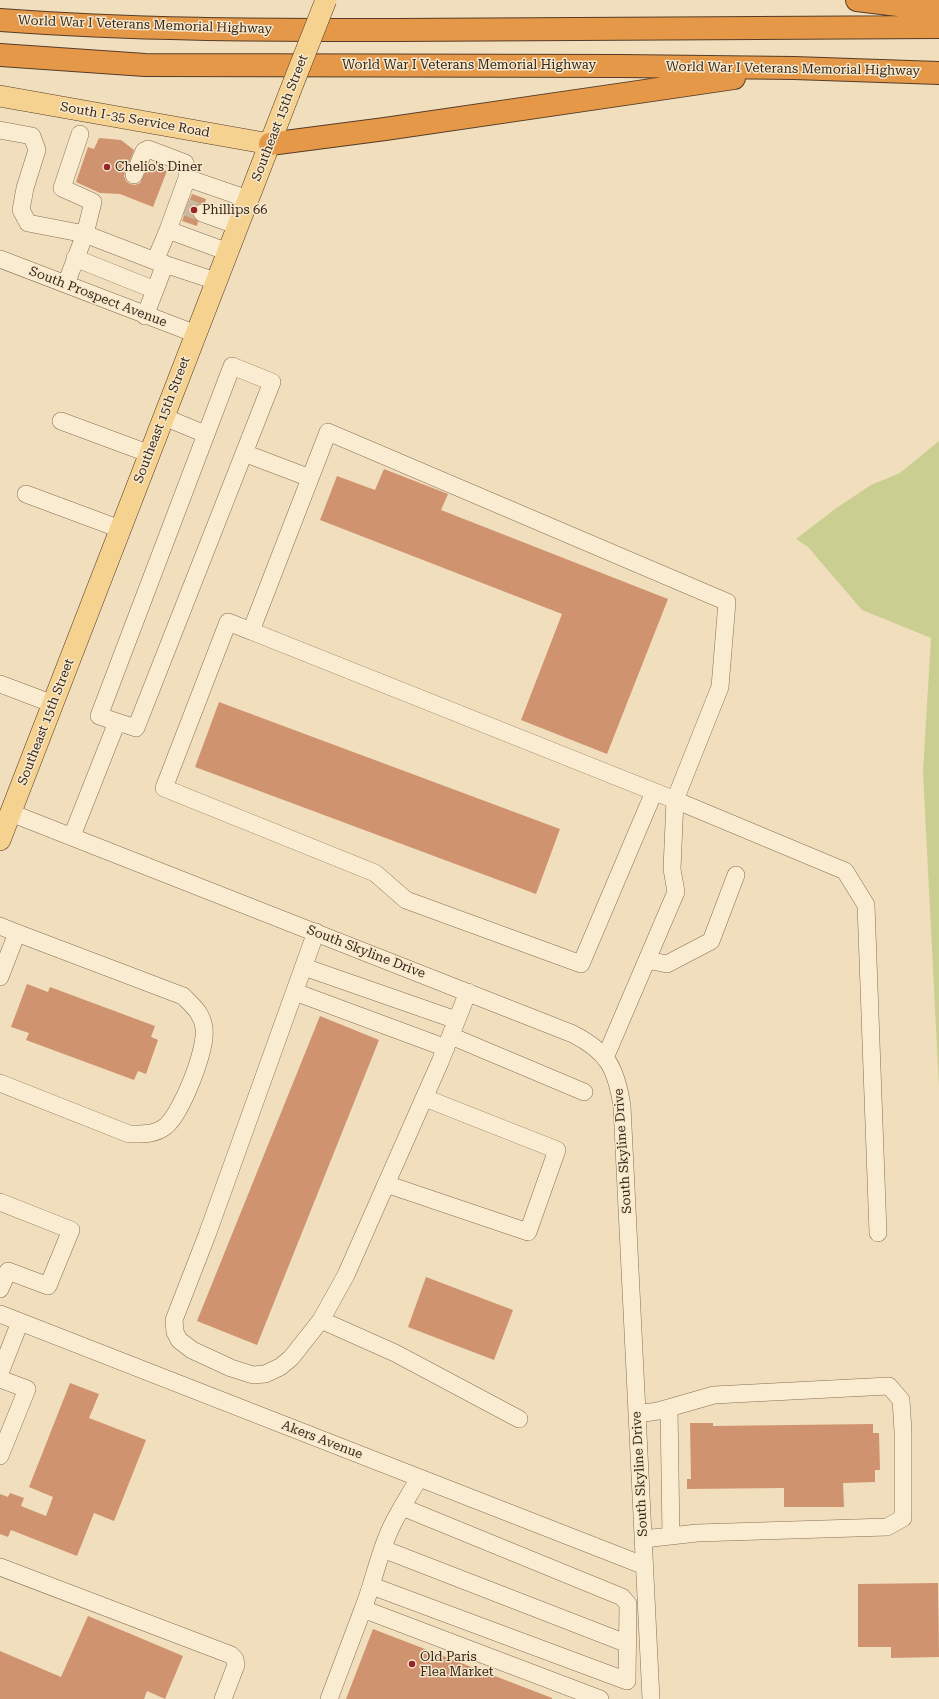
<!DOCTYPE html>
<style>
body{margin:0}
canvas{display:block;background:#f0debc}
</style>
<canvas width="939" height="1699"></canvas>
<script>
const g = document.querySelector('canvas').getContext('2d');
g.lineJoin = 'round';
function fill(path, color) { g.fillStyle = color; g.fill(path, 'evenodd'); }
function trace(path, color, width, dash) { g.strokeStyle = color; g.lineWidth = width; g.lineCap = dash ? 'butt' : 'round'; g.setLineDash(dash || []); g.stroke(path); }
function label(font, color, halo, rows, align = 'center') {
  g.font = font + ' "Roboto Serif",serif'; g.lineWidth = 3; g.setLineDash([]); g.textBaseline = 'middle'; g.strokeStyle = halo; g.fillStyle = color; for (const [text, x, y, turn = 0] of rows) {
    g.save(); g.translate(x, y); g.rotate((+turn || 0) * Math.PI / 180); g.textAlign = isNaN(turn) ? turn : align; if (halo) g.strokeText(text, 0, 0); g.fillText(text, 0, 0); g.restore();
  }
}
fill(new Path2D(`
 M939,441V1086L923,772L931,638L862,610L808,547L796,539L835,509L871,485L900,473Z`), '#cace90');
fill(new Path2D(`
 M99,138L121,140L134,150L124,176L126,181L130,184L135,185L140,183L149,164L167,171L153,207L120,194L100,193L76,182L88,147L94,149Z
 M192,194L206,199L205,203L196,205L193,209L192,215L198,222L197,226L182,221Z
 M384,469L448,494L441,510L668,599L607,754L521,720L562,614L320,520L337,476L375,490Z
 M219,702L560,829L536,894L195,767Z
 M27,984L48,992L50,987L155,1026L151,1037L158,1040L146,1074L138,1071L134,1080L26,1040L29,1033L11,1027Z
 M320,1016L379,1040L257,1345L197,1321Z
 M426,1277L513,1310L494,1360L408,1327Z
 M70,1383L99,1394L89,1418L146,1440L114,1521L94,1513L77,1556L11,1530L8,1537L0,1534V1494L8,1497L10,1493L24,1498L21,1506L46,1516L53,1497L29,1487Z
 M690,1423H713V1426L873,1424V1433H879L880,1470H875V1482L843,1483L844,1507H784V1488L687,1489V1479H691Z
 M938,1583L939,1657L891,1658V1647H858V1584Z
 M88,1616L183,1656L165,1699L147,1691L144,1699H0V1651L61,1677Z
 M373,1629L552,1698V1699H346Z`), '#d09370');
trace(new Path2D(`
 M186,207L202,213`), '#cbb99c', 17, [17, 8]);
const minor = new Path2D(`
 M0,130L32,136L37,150L25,188L21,210L28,223L85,234L66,284
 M80,134L62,188L93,202L85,234L155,261L216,281
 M134,175L144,151L148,149L185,163L187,169V178
 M202,213L238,226
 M228,252L168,230L187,178L248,199
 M75,258L155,290
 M0,259L196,334
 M155,261L168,230
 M145,316L165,264
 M232,366L272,382L136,728L99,716Z
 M164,417L205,434
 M61,421L150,454
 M244,453L310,478
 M26,494L120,529
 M251,631L675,800L720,687L727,602L328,432L251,631L228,622L164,788L375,873L406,900L581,964L654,792
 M0,684L53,704
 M11,813L573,1034C608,1052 616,1068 622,1106L651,1699
 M72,836L117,722
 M0,926L17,933L0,977
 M316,932L207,1235L174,1320L175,1332L179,1340L192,1350L231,1368L253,1375L265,1374L280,1367L291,1358L321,1320L346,1275L440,1062L468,992
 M647,960L667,964L711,941L736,875
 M304,967L456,1020
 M295,992L446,1048
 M451,1036L584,1092
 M605,1058L676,892L672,869L675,800L845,871L866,905L878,1233
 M0,1083L129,1134C142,1134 155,1135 166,1126C182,1112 207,1049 204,1028C202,1013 193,1006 183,996L17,933
 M386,1184L528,1232L557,1150L425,1098
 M0,1202L71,1230L48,1286L8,1271L0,1289
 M0,1314L645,1566
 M321,1320L395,1353L519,1419
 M0,1373L20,1322
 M0,1379L27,1389L0,1456
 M669,1408L671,1536
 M637,1414L658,1411L714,1395L889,1386L901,1400L903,1431V1518L887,1527L697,1533L644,1539
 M419,1478C409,1496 397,1513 389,1532C378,1557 373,1584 363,1609L600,1699
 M383,1549L628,1644
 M0,1567L231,1655L235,1659L236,1665L223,1699
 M372,1586L627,1681L628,1604L622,1597L402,1507
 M329,1699L363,1609`);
const major = new Path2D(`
 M0,96L270,144
 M0,840L289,94`);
const highway = new Path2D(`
 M857,0L939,10
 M0,20C132,30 264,30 396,30C577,30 758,27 939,27
 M0,55L145,65L622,66L794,68L939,73
 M270,144L385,129L734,78`);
trace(minor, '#886e55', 18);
trace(major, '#553c2a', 22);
trace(highway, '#553c2a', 24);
trace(minor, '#faecd0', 17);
trace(major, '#f6d291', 21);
trace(highway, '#e59847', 22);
const majorBridge = new Path2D(`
 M289,94L326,0`);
trace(majorBridge, '#553c2a', 22, []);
trace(majorBridge, '#f6d291', 21);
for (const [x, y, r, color] of [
 [107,167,4,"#9a2229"],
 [194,210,4,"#9a2229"],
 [412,1664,4,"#9a2229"]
]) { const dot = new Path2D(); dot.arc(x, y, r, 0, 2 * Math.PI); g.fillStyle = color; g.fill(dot); trace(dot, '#f7e8cc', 1.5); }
label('13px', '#36271b', '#f7e8cc', [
 ["World War I Veterans Memorial Highway",145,25,2],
 ["World War I Veterans Memorial Highway",469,65],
 ["World War I Veterans Memorial Highway",793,69,1],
 ["Southeast 15th Street",280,118,-69],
 ["South I-35 Service Road",135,120,10],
 ["South Prospect Avenue",98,297,21],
 ["Southeast 15th Street",162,420,-69],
 ["Southeast 15th Street",46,722,-69],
 ["South Skyline Drive",366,952,21],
 ["South Skyline Drive",623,1151,-94],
 ["Akers Avenue",322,1440,21],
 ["South Skyline Drive",640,1474,-93]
]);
label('13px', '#36271b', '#f7e8cc', [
 ["Chelio's Diner",115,167],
 ["Phillips 66",202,210],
 ["Old Paris",420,1657],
 ["Flea Market",420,1672]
], 'left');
</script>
